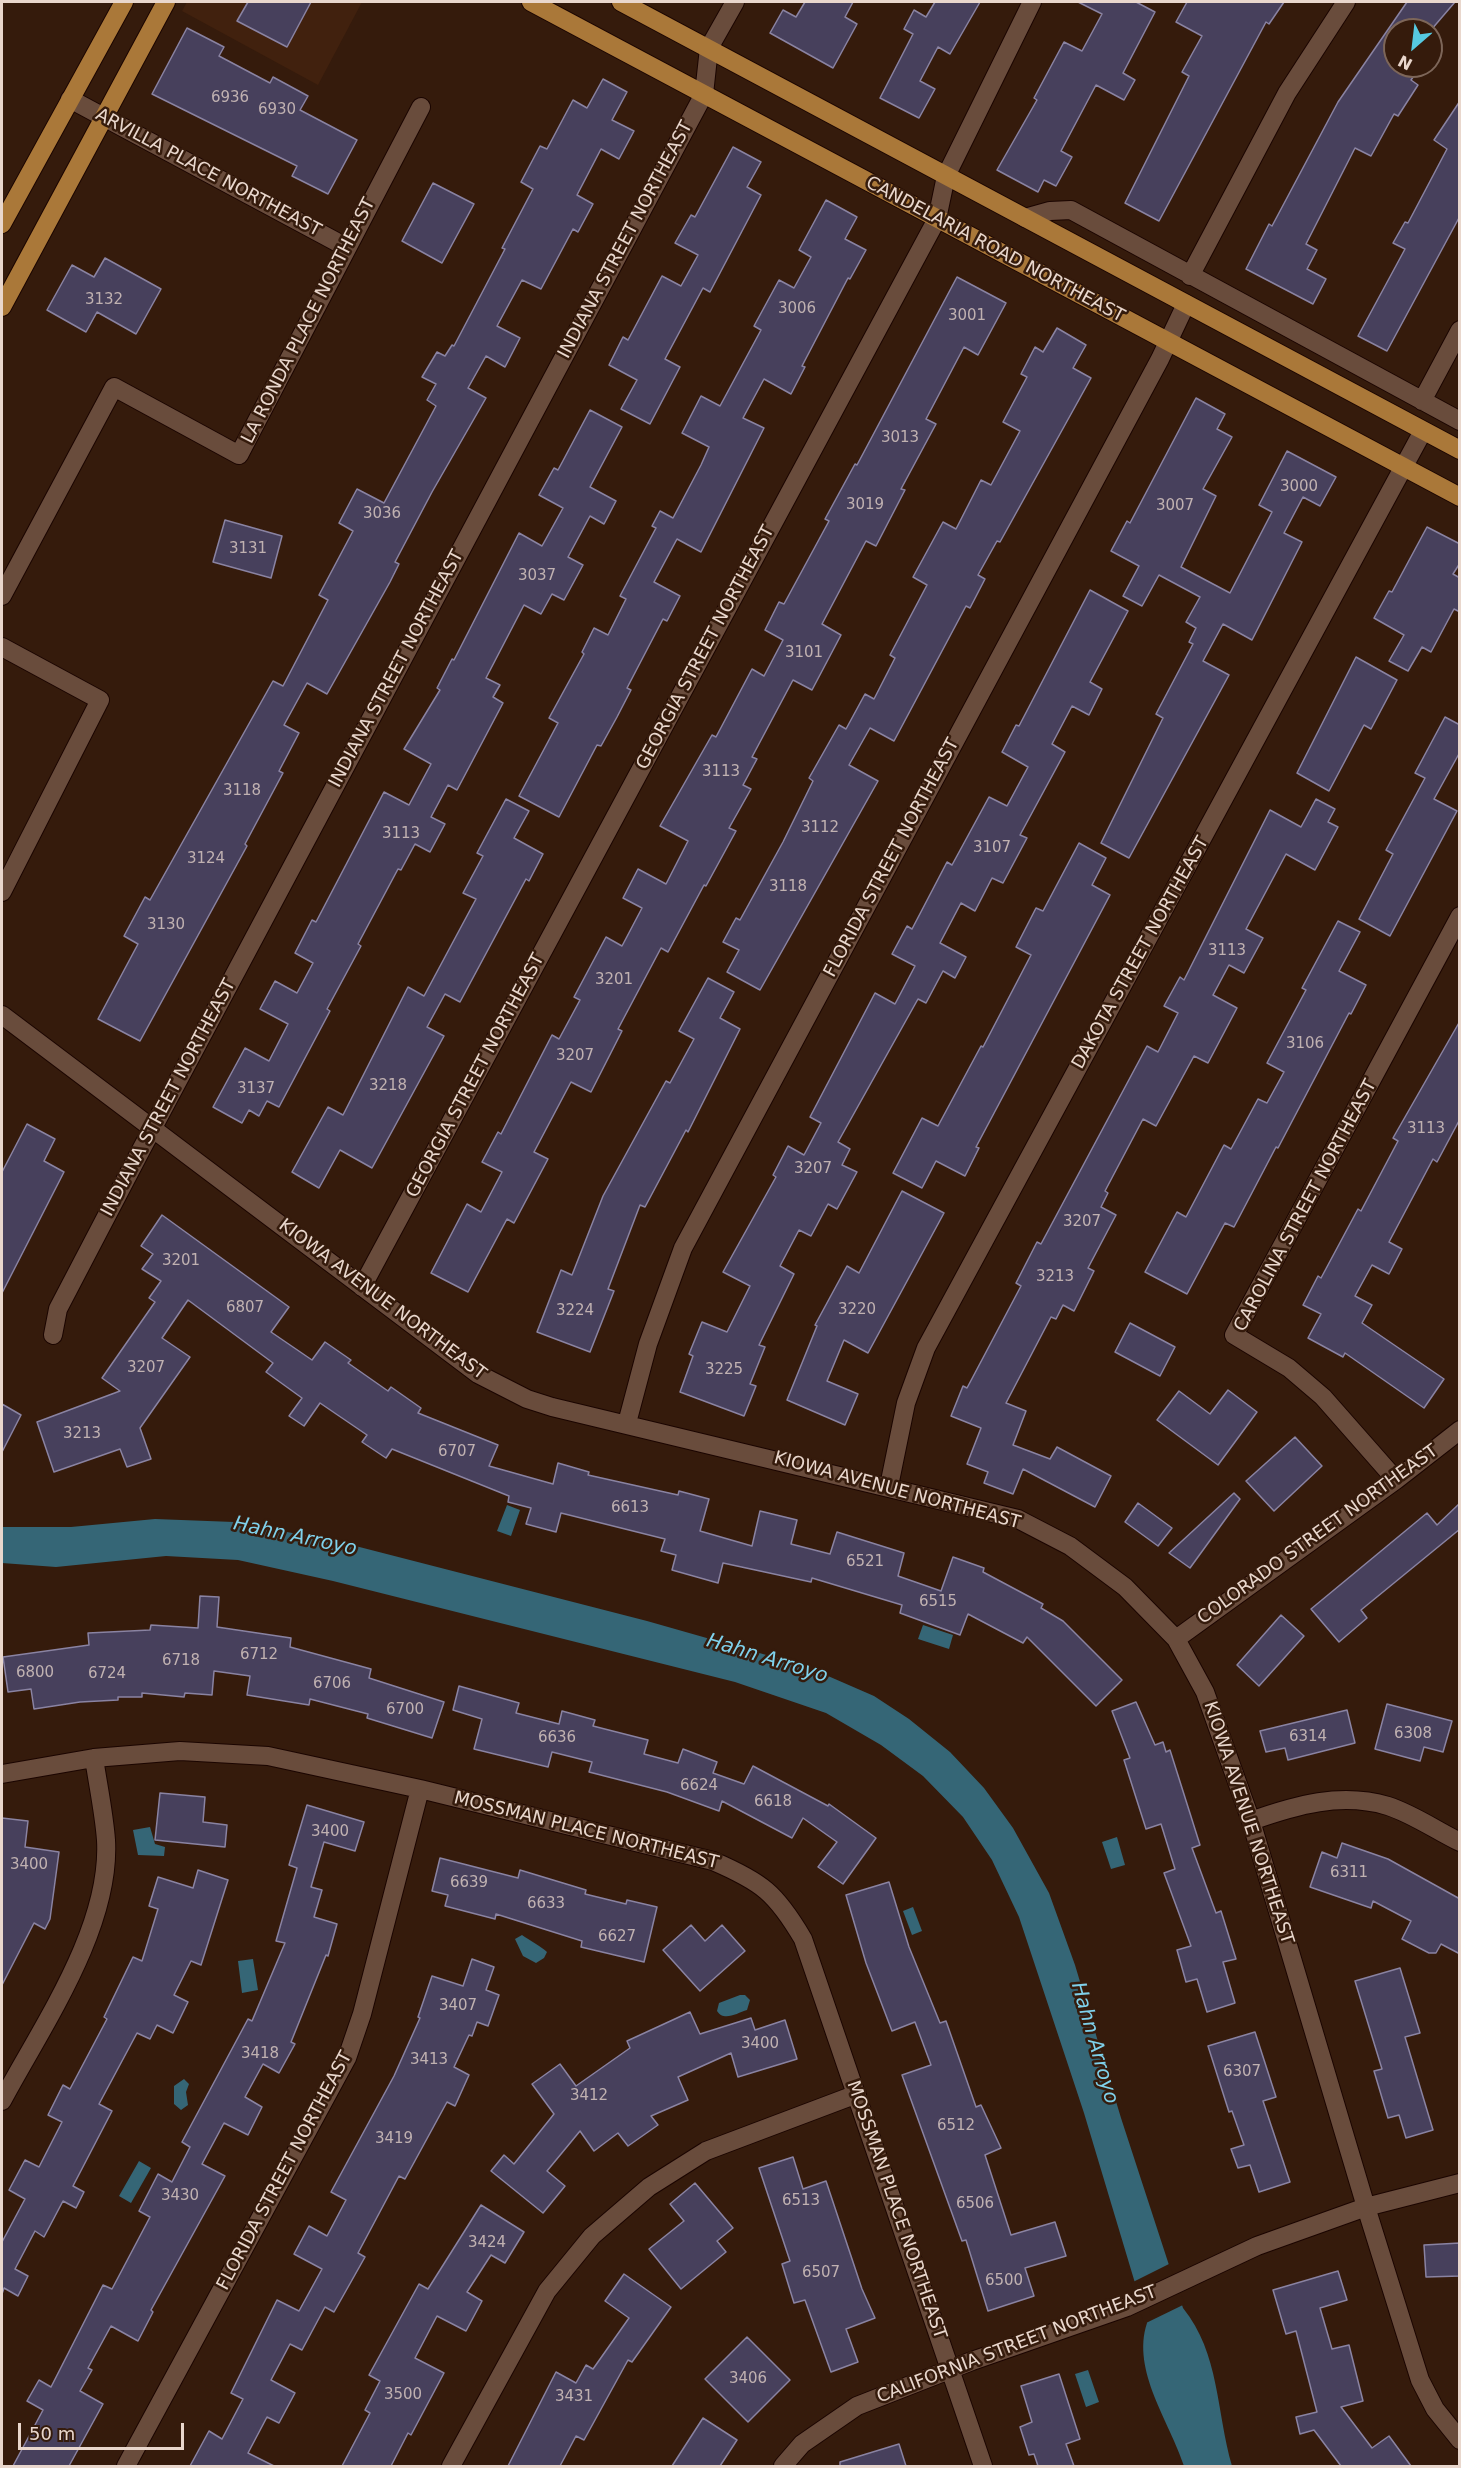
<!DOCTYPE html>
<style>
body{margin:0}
#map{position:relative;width:1461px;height:2468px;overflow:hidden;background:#351b0c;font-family:"DejaVu Sans",sans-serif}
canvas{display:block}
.frame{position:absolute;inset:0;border:3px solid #e9d7cd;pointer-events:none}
.north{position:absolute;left:1383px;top:18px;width:60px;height:60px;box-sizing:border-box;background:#351b0c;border:2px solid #7d6659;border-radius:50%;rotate:208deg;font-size:16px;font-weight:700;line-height:24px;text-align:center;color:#e9d7cd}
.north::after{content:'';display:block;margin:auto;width:21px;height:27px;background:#56c9e1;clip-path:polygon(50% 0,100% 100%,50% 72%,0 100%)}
.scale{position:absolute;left:18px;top:2423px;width:166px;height:27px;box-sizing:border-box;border:3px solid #e9d7cd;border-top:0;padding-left:8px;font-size:18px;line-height:21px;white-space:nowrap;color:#e9d7cd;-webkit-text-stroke:4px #351b0c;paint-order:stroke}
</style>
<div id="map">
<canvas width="1461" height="2468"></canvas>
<div class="frame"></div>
<div class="north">N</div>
<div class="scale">50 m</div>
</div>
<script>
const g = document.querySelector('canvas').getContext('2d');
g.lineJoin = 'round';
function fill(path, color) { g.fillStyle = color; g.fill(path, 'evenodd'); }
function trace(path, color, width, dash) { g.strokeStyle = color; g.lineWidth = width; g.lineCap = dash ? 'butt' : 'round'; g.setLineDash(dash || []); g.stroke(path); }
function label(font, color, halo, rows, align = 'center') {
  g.font = font + ' "DejaVu Sans",sans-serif'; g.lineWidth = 5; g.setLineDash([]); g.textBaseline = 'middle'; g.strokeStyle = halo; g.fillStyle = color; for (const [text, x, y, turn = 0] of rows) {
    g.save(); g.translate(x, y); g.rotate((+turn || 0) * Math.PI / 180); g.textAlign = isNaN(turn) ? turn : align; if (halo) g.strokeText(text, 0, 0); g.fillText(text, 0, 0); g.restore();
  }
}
fill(new Path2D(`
 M187,2H362L318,85L182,11Z`), '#41210e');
fill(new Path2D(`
 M507,1505L520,1510L511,1536L497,1531Z
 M155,1519L234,1522L340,1542L647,1621L805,1666L874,1696L909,1719L950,1752L984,1788L1013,1828L1049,1893L1075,1965L1121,2118L1183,2308C1220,2354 1216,2411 1232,2466H1184C1170,2422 1131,2371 1147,2323L1084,2113L1019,1917L992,1860L963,1817L923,1776L881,1745L826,1713L735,1682L333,1581L238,1560L166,1556L56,1567L2,1563V1527H71Z
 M923,1625L953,1635L949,1649L918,1639Z
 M150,1827L155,1844L165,1847L164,1856L138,1855L133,1830Z
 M1117,1837L1125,1865L1111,1869L1102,1842Z
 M913,1907L922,1931L912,1935L903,1911Z
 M522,1935C529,1940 542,1947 547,1952L544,1958L536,1963L523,1956L515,1939Z
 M253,1959L258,1990L242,1993L238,1961Z
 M740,1995H745L750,2000L747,2010C737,2013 724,2022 717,2011L719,2003Z
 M184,2079L189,2084L186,2092L188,2105L181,2110L174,2104V2086Z
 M139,2161L151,2168L131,2203L119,2196Z
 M1088,2370L1099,2402L1086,2407L1075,2374Z`), '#356676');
fill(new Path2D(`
 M1169,2264L1185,2304L1144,2324L1131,2283Z`), '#351b0c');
const building = new Path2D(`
 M248,2H311L287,47L237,21Z
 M805,2H853L845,17L857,24L833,68L770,33L783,10L796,17Z
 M935,2H980L950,54L938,47L920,81L935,89L919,118L880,98L913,34L904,29L914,10L926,17Z
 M1078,2H1136L1155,12L1123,73L1135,80L1124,100L1096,85L1061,151L1072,157L1056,186L1044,180L1038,192L997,170L1037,100L1034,98L1064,42L1082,51L1102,14Z
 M1187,2H1284L1269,24L1266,22L1159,221L1125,203L1189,76L1182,72L1202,36L1176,22Z
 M1407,2H1455L1431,30H1395V66H1421L1411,80L1418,85L1398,116L1394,114L1371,156L1355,148L1306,244L1317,250L1307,269L1326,279L1313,304L1246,269L1269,224L1272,226L1338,102Z
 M187,28L224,47L219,56L270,83L273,77L308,96L300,110L357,140L328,194L292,176L297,166L152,94Z
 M603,79L627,92L612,120L634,131L619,159L601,149L577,195L593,204L578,232L573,229L541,289L522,280L497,326L520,338L505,367L486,356L468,388L486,398L432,492L395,562L399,564L390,582L327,694L307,683L284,725L299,733L279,771L283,773L245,844L247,846L140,1041L98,1019L138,944L124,936L145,897L150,900L273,681L283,686L328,600L319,595L353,531L339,523L357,489L384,503L436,406L427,400L436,384L422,377L437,352L445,356L452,345L454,346L505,249L502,248L533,189L521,182L540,146L547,149L573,100L587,108Z
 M1460,101V216L1387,351L1358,336L1405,249L1393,243L1405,222L1408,223L1447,149L1434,140Z
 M733,147L761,162L747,187L761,195L710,292L703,288L665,359L680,367L650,424L621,409L637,380L609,365L623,337L628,340L662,276L681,286L698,255L675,243L691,215L695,217Z
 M433,183L474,204L442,263L402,241Z
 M826,200L857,217L845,239L866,250L850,279L848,278L802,366L805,367L791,394L764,379L743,418L764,428L701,552L677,539L654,582L680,596L667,621L663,619L627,688L631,690L617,717L601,746L597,745L559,817L519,796L558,723L549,718L584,654L582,652L594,628L608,635L626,599L620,596L656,528L652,526L660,511L673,518L701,465L709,447L682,433L701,396L720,406L761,330L754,326L779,280L794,288L811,257L799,250Z
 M105,258L161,289L136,334L97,312L86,332L47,310L72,265L94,277Z
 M957,277L1006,303L978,355L964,347L926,419L936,424L901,489L905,490L876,546L866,541L822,624L841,635L812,690L793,680L752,757L757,759L743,785L751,789L729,828L736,831L706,886L704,885L668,952L661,948L618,1029L622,1031L591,1092L571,1082L534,1152L548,1159L514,1223L507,1219L468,1292L431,1273L467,1204L481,1212L502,1172L482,1162L498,1132L501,1134L552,1035L559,1039L580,1000L574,997L606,937L622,946L642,908L623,898L638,869L666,884L688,841L660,826L712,735L716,737L752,669L764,676L783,640L765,630L779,602L784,604L829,521L825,519L855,464L857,465Z
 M1057,328L1086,345L1073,368L1091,378L1000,542L997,541L978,575L985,579L970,608L966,606L894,741L870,728L849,765L878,781L760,990L727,972L739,950L723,942L736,918L740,920L783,842L813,781L809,778L839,725L846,729L865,694L874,699L895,658L890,655L927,585L913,577L943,522L956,529L981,480L991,485L1020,431L1003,422L1027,377L1021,374L1035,347L1043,352Z
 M1196,398L1225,414L1217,429L1232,437L1203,489L1216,496L1181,567L1230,593L1272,512L1259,505L1287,451L1336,477L1320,506L1303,497L1284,533L1302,542L1252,640L1223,624L1203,661L1229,675L1129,858L1101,843L1163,718L1156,714L1193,644L1189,642L1196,628L1186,622L1200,597L1159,575L1142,606L1123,596L1139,566L1111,551L1127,521L1130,523Z
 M590,410L622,427L590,487L616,501L604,524L590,516L568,557L583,565L564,600L552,594L541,614L524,605L486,678L500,685L493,697L503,703L457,790L448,785L431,817L445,824L430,852L415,844L401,870L398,869L358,944L361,946L327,1009L330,1011L279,1107L267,1101L259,1116L249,1110L242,1123L213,1107L245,1048L269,1061L288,1024L260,1009L275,981L297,993L313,963L295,953L312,920L316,922L384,792L409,805L431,764L404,749L440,690L437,688L452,659L454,660L519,533L542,546L563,508L539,495L554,468L558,470Z
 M225,520L282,536L271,578L213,562Z
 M1427,527L1460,544V563L1453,574L1460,578V612L1454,609L1431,652L1422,647L1408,671L1389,661L1404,635L1374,618L1389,591L1392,592Z
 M1090,590L1128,611L1090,682L1102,689L1089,715L1072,706L1052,744L1065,752L1020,835L1027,838L1003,883L992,878L975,911L961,903L940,943L966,957L955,978L943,971L926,1003L918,999L838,1142L850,1149L842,1165L857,1172L837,1209L828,1204L811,1236L799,1230L780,1266L794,1274L759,1345L765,1347L750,1384L756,1386L744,1416L680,1392L693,1356L689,1354L702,1322L727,1332L750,1286L723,1272L776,1177L773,1175L788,1146L804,1155L821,1123L810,1117L875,993L895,1004L915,966L892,954L907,926L912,929L947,862L952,865L989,797L1007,806L1028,767L1002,752L1016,725L1019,726Z
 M1356,657L1397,680L1371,729L1364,725L1329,791L1297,773Z
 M1445,717L1460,725V752L1434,799L1457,811L1390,936L1359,919L1393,854L1386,850L1425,778L1415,773Z
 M506,799L529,811L514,838L543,854L529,881L526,879L460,1002L445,994L427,1027L444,1036L372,1168L340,1150L319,1188L292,1172L328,1107L343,1115L408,987L424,996L476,899L463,893L483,856L477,853Z
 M1316,799L1335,809L1328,822L1338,827L1315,870L1286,854L1246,929L1263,938L1244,973L1229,965L1213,995L1237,1008L1208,1063L1194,1056L1156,1126L1143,1119L1105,1191L1108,1193L1101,1207L1116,1215L1088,1268L1094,1271L1074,1311L1063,1305L1056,1319L1051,1317L1006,1403L1026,1411L1013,1445L1050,1459L1057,1447L1111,1476L1095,1507L1023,1469L1013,1494L984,1483L988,1472L967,1464L981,1428L951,1416L963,1386L967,1388L1021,1286L1016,1283L1037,1242L1041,1244L1147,1046L1158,1052L1178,1013L1164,1006L1180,977L1184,980L1270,810L1301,827Z
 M1079,843L1106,858L1092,885L1110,895L976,1147L979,1148L965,1176L936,1161L922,1188L893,1173L922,1118L938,1126L981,1046L983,1047L1031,955L1016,947L1036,908L1043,911Z
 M1338,921L1360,932L1339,971L1366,985L1351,1014L1349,1013L1278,1148L1276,1147L1234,1227L1225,1223L1187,1294L1145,1272L1177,1212L1186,1217L1224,1145L1231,1149L1258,1099L1267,1103L1284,1072L1267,1063L1306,990L1302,988Z
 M708,978L734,992L720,1018L740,1029L688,1132L686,1130L645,1207L640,1205L608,1289L614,1291L590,1352L537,1332L561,1270L572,1275L603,1196L666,1081L670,1083L694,1039L679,1031Z
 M1460,1021V1119L1437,1162L1433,1159L1389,1242L1402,1249L1389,1274L1372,1265L1355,1296L1372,1305L1362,1323L1444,1379L1424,1408L1345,1353L1343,1357L1308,1338L1321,1314L1303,1305L1318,1276L1321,1278L1358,1209L1361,1211L1398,1141L1393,1138Z
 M27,1124L55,1139L44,1161L64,1172L2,1293V1172Z
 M902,1191L944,1213L868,1353L844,1340L827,1381L858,1394L845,1425L787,1400L817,1326L815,1325L847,1266L859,1273Z
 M162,1215L289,1307L271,1332L312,1360L325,1342L351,1360L348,1363L388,1391L391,1387L421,1408L418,1413L498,1445L489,1466L553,1484L558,1463L589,1472L588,1475L678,1495L679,1491L709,1499L700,1531L752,1546L760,1511L797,1520L791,1544L830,1554L837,1532L904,1553L898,1576L941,1591L953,1557L984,1568L983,1572L1043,1604L1041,1608L1063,1621L1122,1680L1096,1706L1027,1637L1023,1643L968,1614L960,1635L900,1613L902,1605L812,1578L811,1582L723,1563L718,1583L672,1570L676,1555L661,1551L665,1539L561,1513L556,1532L526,1524L531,1508L508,1502L509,1496L392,1449L386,1458L362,1442L367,1435L320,1403L304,1426L289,1416L302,1398L266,1372L273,1363L188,1300L162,1338L190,1357L140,1428L151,1459L127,1467L120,1449L54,1472L37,1422L120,1391L102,1378L155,1302L149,1298L161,1281L142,1269L153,1254L141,1246Z
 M1130,1323L1175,1347L1160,1376L1115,1352Z
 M1228,1390L1257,1412L1218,1465L1157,1420L1179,1391L1210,1414Z
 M2,1404L21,1415L2,1452Z
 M1295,1437L1322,1466L1274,1511L1246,1481Z
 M1234,1493L1240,1499L1190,1568L1169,1553Z
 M1138,1503L1172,1528L1158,1546L1125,1522Z
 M1460,1503V1529L1361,1610L1367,1618L1339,1642L1311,1609L1427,1513L1437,1525Z
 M200,1596L219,1597L217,1627L291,1638L290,1647L371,1669L369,1678L444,1702L432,1738L367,1718L368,1714L310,1699L309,1705L247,1695L250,1676L214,1671L212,1695L185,1693L184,1697L142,1693V1697H118V1700L80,1702L34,1709L31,1689L8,1692L3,1657L89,1645L88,1633L150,1630L151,1625L198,1628Z
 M1281,1615L1304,1636L1259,1686L1237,1665Z
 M459,1686L519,1703L516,1713L559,1724L562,1711L595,1720L593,1726L648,1740L644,1754L678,1763L683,1749L717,1762L713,1773L744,1784L753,1766L828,1806L829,1804L876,1838L843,1884L818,1867L837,1842L803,1818L792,1838L722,1801L719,1811L667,1792L589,1772L592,1762L552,1752L548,1767L474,1749L482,1719L453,1710Z
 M1136,1702L1155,1745L1163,1742L1166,1752L1170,1750L1200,1845L1192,1848L1216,1913L1221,1911L1236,1959L1223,1962L1235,2003L1207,2012L1197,1979L1186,1982L1177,1950L1191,1946L1164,1873L1175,1869L1161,1824L1146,1829L1124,1760L1130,1758L1112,1711Z
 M1387,1704L1452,1721L1443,1752L1424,1747L1420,1761L1375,1749Z
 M1347,1710L1355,1743L1288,1760L1285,1748L1266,1752L1260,1731Z
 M160,1793L205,1797L203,1822L227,1825L225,1847L155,1840Z
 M307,1805L364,1822L355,1851L324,1842L311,1887L322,1890L314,1917L337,1924L328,1956L326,1955L291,2042L295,2044L279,2073L263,2064L245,2097L262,2107L248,2135L224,2123L202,2164L225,2176L151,2310L153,2312L138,2341L111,2326L88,2368L92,2370L80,2391L103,2404L69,2466H13L43,2410L27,2401L39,2380L51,2387L103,2285L112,2289L150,2217L139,2211L158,2174L172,2182L190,2147L182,2142L248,2019L252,2021L285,1943L276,1941L297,1868L289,1865Z
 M2,1818L28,1821L25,1847L59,1852L50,1919L45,1929L34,1923L2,1985Z
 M1342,1843L1388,1859L1460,1899V1954L1441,1944L1436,1953H1429L1402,1939L1411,1921L1373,1901L1371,1908L1310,1887L1322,1852L1337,1858Z
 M440,1858L518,1878L520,1870L586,1890L585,1894L626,1904L627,1900L657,1907L644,1962L581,1947L582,1941L496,1914L495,1919L445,1906L448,1895L432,1891Z
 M198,1870L228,1880L201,1965L191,1961L174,1995L188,2002L173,2033L157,2025L150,2039L137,2033L99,2104L112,2111L73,2186L84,2192L76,2208L63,2201L44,2237L35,2231L15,2269L28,2276L18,2296L4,2288L2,2294V2242L25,2199L9,2190L25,2160L39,2167L62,2122L48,2115L63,2085L70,2089L107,2019L104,2017L133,1957L142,1961L158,1909L149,1906L158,1877L193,1888Z
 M889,1882L909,1947L940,2023L946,2021L976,2107L981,2105L1001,2148L985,2155L1011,2235L1055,2222L1066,2256L1025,2268L1034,2296L988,2311L966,2240L962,2241L902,2075L931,2065L915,2022L892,2031L866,1963L846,1895Z
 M691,1925L705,1941L722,1925L745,1951L700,1991L663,1950Z
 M472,1959L494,1967L486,1990L499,1995L488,2026L477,2022L472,2036L469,2035L454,2067L469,2075L455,2106L447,2102L405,2179L399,2176L358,2253L365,2257L334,2312L325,2307L302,2350L290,2344L271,2380L295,2393L279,2423L267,2417L248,2453L274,2466H190L209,2431L222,2439L243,2399L231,2393L277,2300L299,2311L322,2269L294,2254L309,2226L327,2236L346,2200L331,2192L394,2076L420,2018L418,2017L432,1976L463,1986Z
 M1400,1968L1420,2033L1405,2037L1433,2130L1406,2138L1399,2115L1388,2118L1374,2071L1382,2069L1355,1981Z
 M690,2012L700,2034L751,2018L755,2030L785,2020L797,2059L738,2077L731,2053L678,2077L688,2100L651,2116L658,2125L628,2146L618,2133L594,2151L580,2131L547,2171L565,2186L543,2213L491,2171L504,2155L514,2164L554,2114L532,2084L560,2064L576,2086L630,2048L627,2041Z
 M1255,2032L1276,2097L1263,2101L1290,2182L1259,2192L1250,2165L1238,2168L1231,2149L1244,2145L1232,2111L1229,2112L1208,2046Z
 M793,2157L803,2189L826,2181L862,2289L875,2318L846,2329L858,2362L831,2372L805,2300L794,2303L782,2264L790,2261L759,2168Z
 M695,2183L733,2228L717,2241L726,2252L681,2289L649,2249L684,2221L670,2204Z
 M481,2205L524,2232L505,2263L491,2255L467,2292L482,2301L466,2331L437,2316L415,2358L444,2373L411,2435L408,2433L391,2466H342L370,2413L365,2410L380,2381L369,2375L419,2284L428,2289Z
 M1460,2243V2276L1426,2277L1424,2245Z
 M1338,2271L1347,2300L1320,2308L1332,2349L1349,2345L1363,2401L1341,2407L1372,2448L1389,2436L1411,2466H1341L1314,2430L1300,2434L1296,2417L1317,2412L1296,2331L1286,2334L1273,2290Z
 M624,2274L671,2307L632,2362L628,2360L584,2440L576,2436L560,2466H508L556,2372L576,2383L586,2365L593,2369L629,2318L605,2301Z
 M747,2337L790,2380L748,2422L705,2379Z
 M1059,2374L1080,2439L1066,2444L1074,2466H1038L1034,2454L1029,2455L1020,2427L1032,2422L1021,2386Z
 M703,2418L737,2440L720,2466H672Z
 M899,2444L906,2466H840V2462Z`);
fill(building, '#47405c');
trace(building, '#8a83a2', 1.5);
const minor = new Path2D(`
 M70,99L346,247
 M1025,218L1050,211L1071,210L1460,421
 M1190,276L1287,93L1346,2
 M1422,401L1460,330
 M2,596L114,387L239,455L421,107
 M2,647L100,700L2,892
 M2,1015L478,1374L527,1399L552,1407L1018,1519L1070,1546L1125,1587L1176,1639L1205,1692L1251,1821L1366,2207L1420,2380L1435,2409L1460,2440
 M362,1287L937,219L946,176L1032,2
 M53,1335L58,1309L141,1150L704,94L709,48L735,2
 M627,1423L648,1344L683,1248L1160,359L1186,304
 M1396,1480L1323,1397L1289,1368L1234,1335L1460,916
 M889,1486L906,1403L926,1348L1423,431
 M1176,1639L1396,1480L1460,1430
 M2,1774L94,1758L180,1751L268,1756L420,1789L713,1861C762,1882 776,1893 803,1939L983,2466
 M1251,1821C1296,1805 1341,1792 1388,1806C1413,1814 1437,1831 1460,1842
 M2,2101C42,2026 111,1928 106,1840C104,1813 98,1785 94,1758
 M126,2466L347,2058L362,2014L420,1789
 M451,2466L547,2291L592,2236L649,2187L706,2151L857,2094
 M783,2466L802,2444L857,2406L972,2361L1127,2307L1257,2246L1366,2207L1460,2183`);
const major = new Path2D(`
 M531,2L1460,497
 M621,2L1460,450
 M2,224L124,2
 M2,307L166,2`);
trace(minor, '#1b0500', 20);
trace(major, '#1b0500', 20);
trace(minor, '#694c3c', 18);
trace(major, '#aa7839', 18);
label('15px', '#c0b1b1', null, [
 ["6936",230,98],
 ["6930",277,110],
 ["3132",104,300],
 ["3006",797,309],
 ["3001",967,316],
 ["3013",900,438],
 ["3000",1299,487],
 ["3019",865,505],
 ["3007",1175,506],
 ["3036",382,514],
 ["3131",248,549],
 ["3037",537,576],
 ["3101",804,653],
 ["3113",721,772],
 ["3118",242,791],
 ["3112",820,828],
 ["3113",401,834],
 ["3107",992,848],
 ["3124",206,859],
 ["3118",788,887],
 ["3130",166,925],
 ["3113",1227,951],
 ["3201",614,980],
 ["3106",1305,1044],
 ["3207",575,1056],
 ["3218",388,1086],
 ["3137",256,1089],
 ["3113",1426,1129],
 ["3207",813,1169],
 ["3207",1082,1222],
 ["3201",181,1261],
 ["3213",1055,1277],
 ["6807",245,1308],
 ["3220",857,1310],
 ["3224",575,1311],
 ["3207",146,1368],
 ["3225",724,1370],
 ["3213",82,1434],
 ["6707",457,1452],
 ["6613",630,1508],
 ["6521",865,1562],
 ["6515",938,1602],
 ["6712",259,1655],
 ["6718",181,1661],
 ["6800",35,1673],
 ["6724",107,1674],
 ["6706",332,1684],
 ["6700",405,1710],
 ["6308",1413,1734],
 ["6314",1308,1737],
 ["6636",557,1738],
 ["6624",699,1786],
 ["6618",773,1802],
 ["3400",330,1832],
 ["3400",29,1865],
 ["6311",1349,1873],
 ["6639",469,1883],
 ["6633",546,1904],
 ["6627",617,1937],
 ["3407",458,2006],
 ["3400",760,2044],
 ["3418",260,2054],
 ["3413",429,2060],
 ["6307",1242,2072],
 ["3412",589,2096],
 ["6512",956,2126],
 ["3419",394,2139],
 ["3430",180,2196],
 ["6513",801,2201],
 ["6506",975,2204],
 ["3424",487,2243],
 ["6507",821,2273],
 ["6500",1004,2281],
 ["3406",748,2379],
 ["3500",403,2395],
 ["3431",574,2397]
]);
label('18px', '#e9d7cd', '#351b0c', [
 ["ARVILLA PLACE NORTHEAST",208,173,28],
 ["INDIANA STREET NORTHEAST",626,240,-62],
 ["CANDELARIA ROAD NORTHEAST",995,250,28],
 ["LA RONDA PLACE NORTHEAST",309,321,-63],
 ["GEORGIA STREET NORTHEAST",706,648,-62],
 ["INDIANA STREET NORTHEAST",397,669,-62],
 ["FLORIDA STREET NORTHEAST",892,858,-62],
 ["DAKOTA STREET NORTHEAST",1141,953,-61],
 ["GEORGIA STREET NORTHEAST",476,1076,-62],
 ["INDIANA STREET NORTHEAST",169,1098,-62],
 ["CAROLINA STREET NORTHEAST",1306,1206,-62],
 ["KIOWA AVENUE NORTHEAST",382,1300,37],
 ["KIOWA AVENUE NORTHEAST",897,1491,15],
 ["COLORADO STREET NORTHEAST",1318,1535,-36],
 ["KIOWA AVENUE NORTHEAST",1248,1823,72],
 ["MOSSMAN PLACE NORTHEAST",586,1831,14],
 ["FLORIDA STREET NORTHEAST",285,2171,-62],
 ["MOSSMAN PLACE NORTHEAST",896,2210,71],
 ["CALIFORNIA STREET NORTHEAST",1017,2345,-21]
]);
label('italic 20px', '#7fd1eb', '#351b0c', [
 ["Hahn Arroyo",295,1537,12],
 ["Hahn Arroyo",767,1659,17],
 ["Hahn Arroyo",1094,2043,74]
]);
</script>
